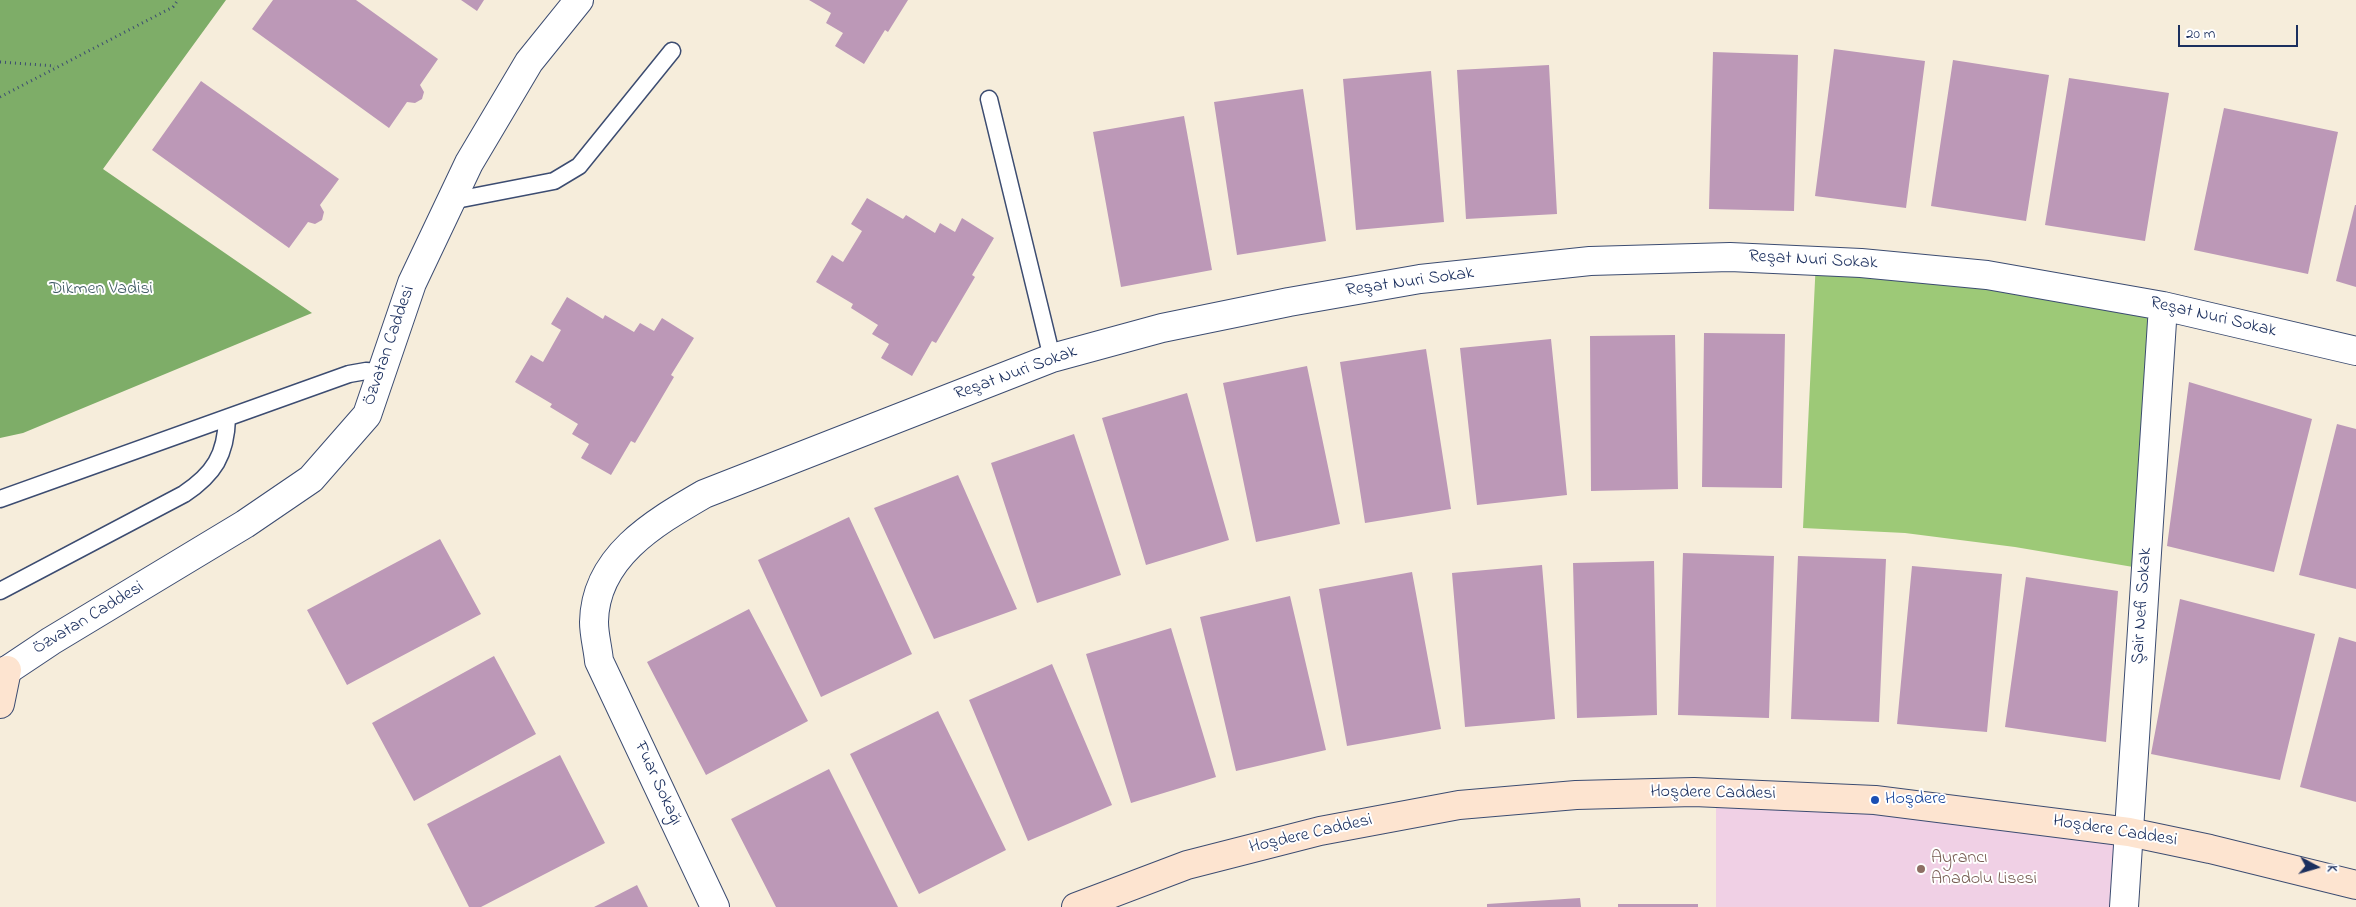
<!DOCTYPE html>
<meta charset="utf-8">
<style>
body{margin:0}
#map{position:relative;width:2356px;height:907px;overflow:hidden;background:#f6eddb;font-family:"Indie Flower",sans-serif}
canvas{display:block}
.north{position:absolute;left:2291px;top:842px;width:50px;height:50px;-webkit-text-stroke:4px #fff;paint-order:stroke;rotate:96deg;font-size:14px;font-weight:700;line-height:20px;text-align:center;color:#1b2f5e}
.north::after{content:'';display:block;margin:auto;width:18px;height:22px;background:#1b2f5e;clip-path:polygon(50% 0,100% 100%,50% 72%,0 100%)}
.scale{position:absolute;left:2178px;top:25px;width:120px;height:22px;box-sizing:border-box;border:2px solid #1b2f5e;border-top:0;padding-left:6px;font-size:15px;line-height:18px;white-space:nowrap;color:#1b2f5e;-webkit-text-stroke:4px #fff;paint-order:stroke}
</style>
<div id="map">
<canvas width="2356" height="907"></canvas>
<div class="north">K</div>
<div class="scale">20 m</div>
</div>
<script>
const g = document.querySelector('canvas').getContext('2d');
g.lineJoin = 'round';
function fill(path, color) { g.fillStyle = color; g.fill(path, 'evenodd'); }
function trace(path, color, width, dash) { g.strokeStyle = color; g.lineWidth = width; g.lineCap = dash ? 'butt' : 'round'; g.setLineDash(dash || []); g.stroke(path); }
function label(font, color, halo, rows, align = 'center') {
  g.font = font + ' "Indie Flower",sans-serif'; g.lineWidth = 4; g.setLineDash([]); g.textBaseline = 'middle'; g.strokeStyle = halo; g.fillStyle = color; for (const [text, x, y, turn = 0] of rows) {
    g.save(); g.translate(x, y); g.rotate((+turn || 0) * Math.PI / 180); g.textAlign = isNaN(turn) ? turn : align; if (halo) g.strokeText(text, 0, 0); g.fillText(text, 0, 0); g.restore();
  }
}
fill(new Path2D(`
 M1716,793L2129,832L2124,907H1716Z`), '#f0d0e5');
fill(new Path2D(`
 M1816,260L2163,306L2145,569L2015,547L1905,533L1803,528Z`), '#9dc977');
fill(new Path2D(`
 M0,0H226L103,169L312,313L23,433L0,438Z`), '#7ead68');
fill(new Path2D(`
 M273,0H356L438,59L420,85L424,92L422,99L415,103L407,102L389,128L252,29Z
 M461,0H484L477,11Z
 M809,0H908L888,32L885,30L864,64L835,46L843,33L826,23L831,13Z
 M1834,49L1925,61L1906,208L1815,196Z
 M1713,52L1798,55L1794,211L1709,209Z
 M1953,60L2049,75L2026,221L1931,206Z
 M1549,65L1557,214L1466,219L1457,70Z
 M1431,71L1444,222L1356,230L1343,79Z
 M2069,78L2169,93L2145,241L2045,225Z
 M201,81L339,179L320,205L324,212L322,220L315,224L308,222L289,248L152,150Z
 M1303,89L1326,241L1237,255L1214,102Z
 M2224,108L2338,132L2308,274L2194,250Z
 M1184,116L1212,270L1121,287L1093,132Z
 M867,198L903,219L906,215L935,233L940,223L955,232L962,218L994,238L972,275L975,277L936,343L932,341L912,376L881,358L889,344L872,334L878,325L851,308L853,304L816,282L832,255L843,262L862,231L851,224Z
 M2355,205H2356V287L2336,281Z
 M567,297L603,319L605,315L634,332L640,323L654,331L662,318L694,338L671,375L674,377L635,443L631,441L611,475L581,458L589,444L572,434L578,424L550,407L552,404L515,382L531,355L543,362L561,330L551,324Z
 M1704,333L1785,334L1782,488L1702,487Z
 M1675,335L1678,489L1591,491L1590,336Z
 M1551,339L1567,495L1477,505L1460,348Z
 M1426,349L1451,509L1365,523L1340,362Z
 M1307,366L1340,524L1256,542L1223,383Z
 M2189,382L2312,419L2274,572L2167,546Z
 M1187,393L1229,540L1146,565L1102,418Z
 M2337,424L2356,429V589L2299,575Z
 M1074,434L1121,575L1037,603L991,463Z
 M958,475L1017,609L934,639L874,508Z
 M849,517L912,654L821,697L758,560Z
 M440,539L481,614L347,685L307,610Z
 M1683,553L1774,556L1769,718L1678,715Z
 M1798,556L1886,559L1879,722L1791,719Z
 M1654,561L1657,715L1577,718L1573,563Z
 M1542,565L1555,719L1465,727L1452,573Z
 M1912,566L2002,574L1987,732L1897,724Z
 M1412,572L1441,729L1347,746L1319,589Z
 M2026,577L2118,591L2106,742L2005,727Z
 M1290,596L1326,750L1236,771L1200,617Z
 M2180,599L2315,634L2280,780L2151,754Z
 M749,609L808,721L706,775L647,662Z
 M1171,628L1216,777L1131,803L1086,654Z
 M2339,637L2356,642V802L2300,787Z
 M494,656L536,734L414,801L372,723Z
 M1052,664L1112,805L1028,841L969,700Z
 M938,711L1006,850L919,894L850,754Z
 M560,755L605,843L481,907H469L427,824Z
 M829,769L898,907H776L731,819Z
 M637,885L648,907H594Z
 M1580,898L1581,907H1487V904Z
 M1618,904H1698V907H1618Z`), '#bc98b7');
const lane = new Path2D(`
 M989,99L1052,358
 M451,201L554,181L579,166L672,51
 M0,499L349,374L366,371L381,372
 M0,591L184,494C214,474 226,455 227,418`);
const street = new Path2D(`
 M0,675L51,641L245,524L311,479L367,415L412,283L469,163L529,62L579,0
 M715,907L599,661C598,649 594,635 594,622C595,557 654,523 704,494L1052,358L1162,328L1289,302L1420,279L1590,261L1730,257L1861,263L1987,275L2163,306L2356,351
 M2124,907L2163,306`);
const secondary = new Path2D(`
 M0,704L7,670
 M1076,907L1187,865L1320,831L1459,805L1576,795L1694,792L1875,800L2129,832L2210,849L2356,885`);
trace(lane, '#3c4c71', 19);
trace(street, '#3c4c71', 30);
trace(secondary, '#3c4c71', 30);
trace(new Path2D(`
 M0,62L55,66
 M0,97L173,7L178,0`), '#3c4c71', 3, [1, 4]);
trace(lane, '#fff', 16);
trace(street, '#fff', 28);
trace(secondary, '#fde4d0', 28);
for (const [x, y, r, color] of [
 [1875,800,5,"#1a4fb4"],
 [1921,869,5,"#8d6e63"]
]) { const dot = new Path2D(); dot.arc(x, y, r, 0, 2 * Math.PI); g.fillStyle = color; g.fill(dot); trace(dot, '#fff', 2); }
label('18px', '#1b2f5e', '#fff', [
 ["Reşat Nuri Sokak",1813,261,3],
 ["Reşat Nuri Sokak",1410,283,-8],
 ["Reşat Nuri Sokak",2213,318,13],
 ["Özvatan Caddesi",390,346,-71],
 ["Reşat Nuri Sokak",1016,374,-20],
 ["Şair Nefi Sokak",2143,606,-86],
 ["Özvatan Caddesi",89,619,-31],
 ["Fuar Sokağı",657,784,65],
 ["Hoşdere Caddesi",1713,794,1],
 ["Hoşdere Caddesi",2115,832,9],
 ["Hoşdere Caddesi",1311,835,-13]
]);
label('18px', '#425d66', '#fff', [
 ["Dikmen Vadisi",101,290]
]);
label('18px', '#164399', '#fff', [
 ["Hoşdere",1885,800]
], 'left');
label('18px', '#785e54', '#fff', [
 ["Ayrancı",1931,859],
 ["Anadolu Lisesi",1931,880]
], 'left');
</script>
